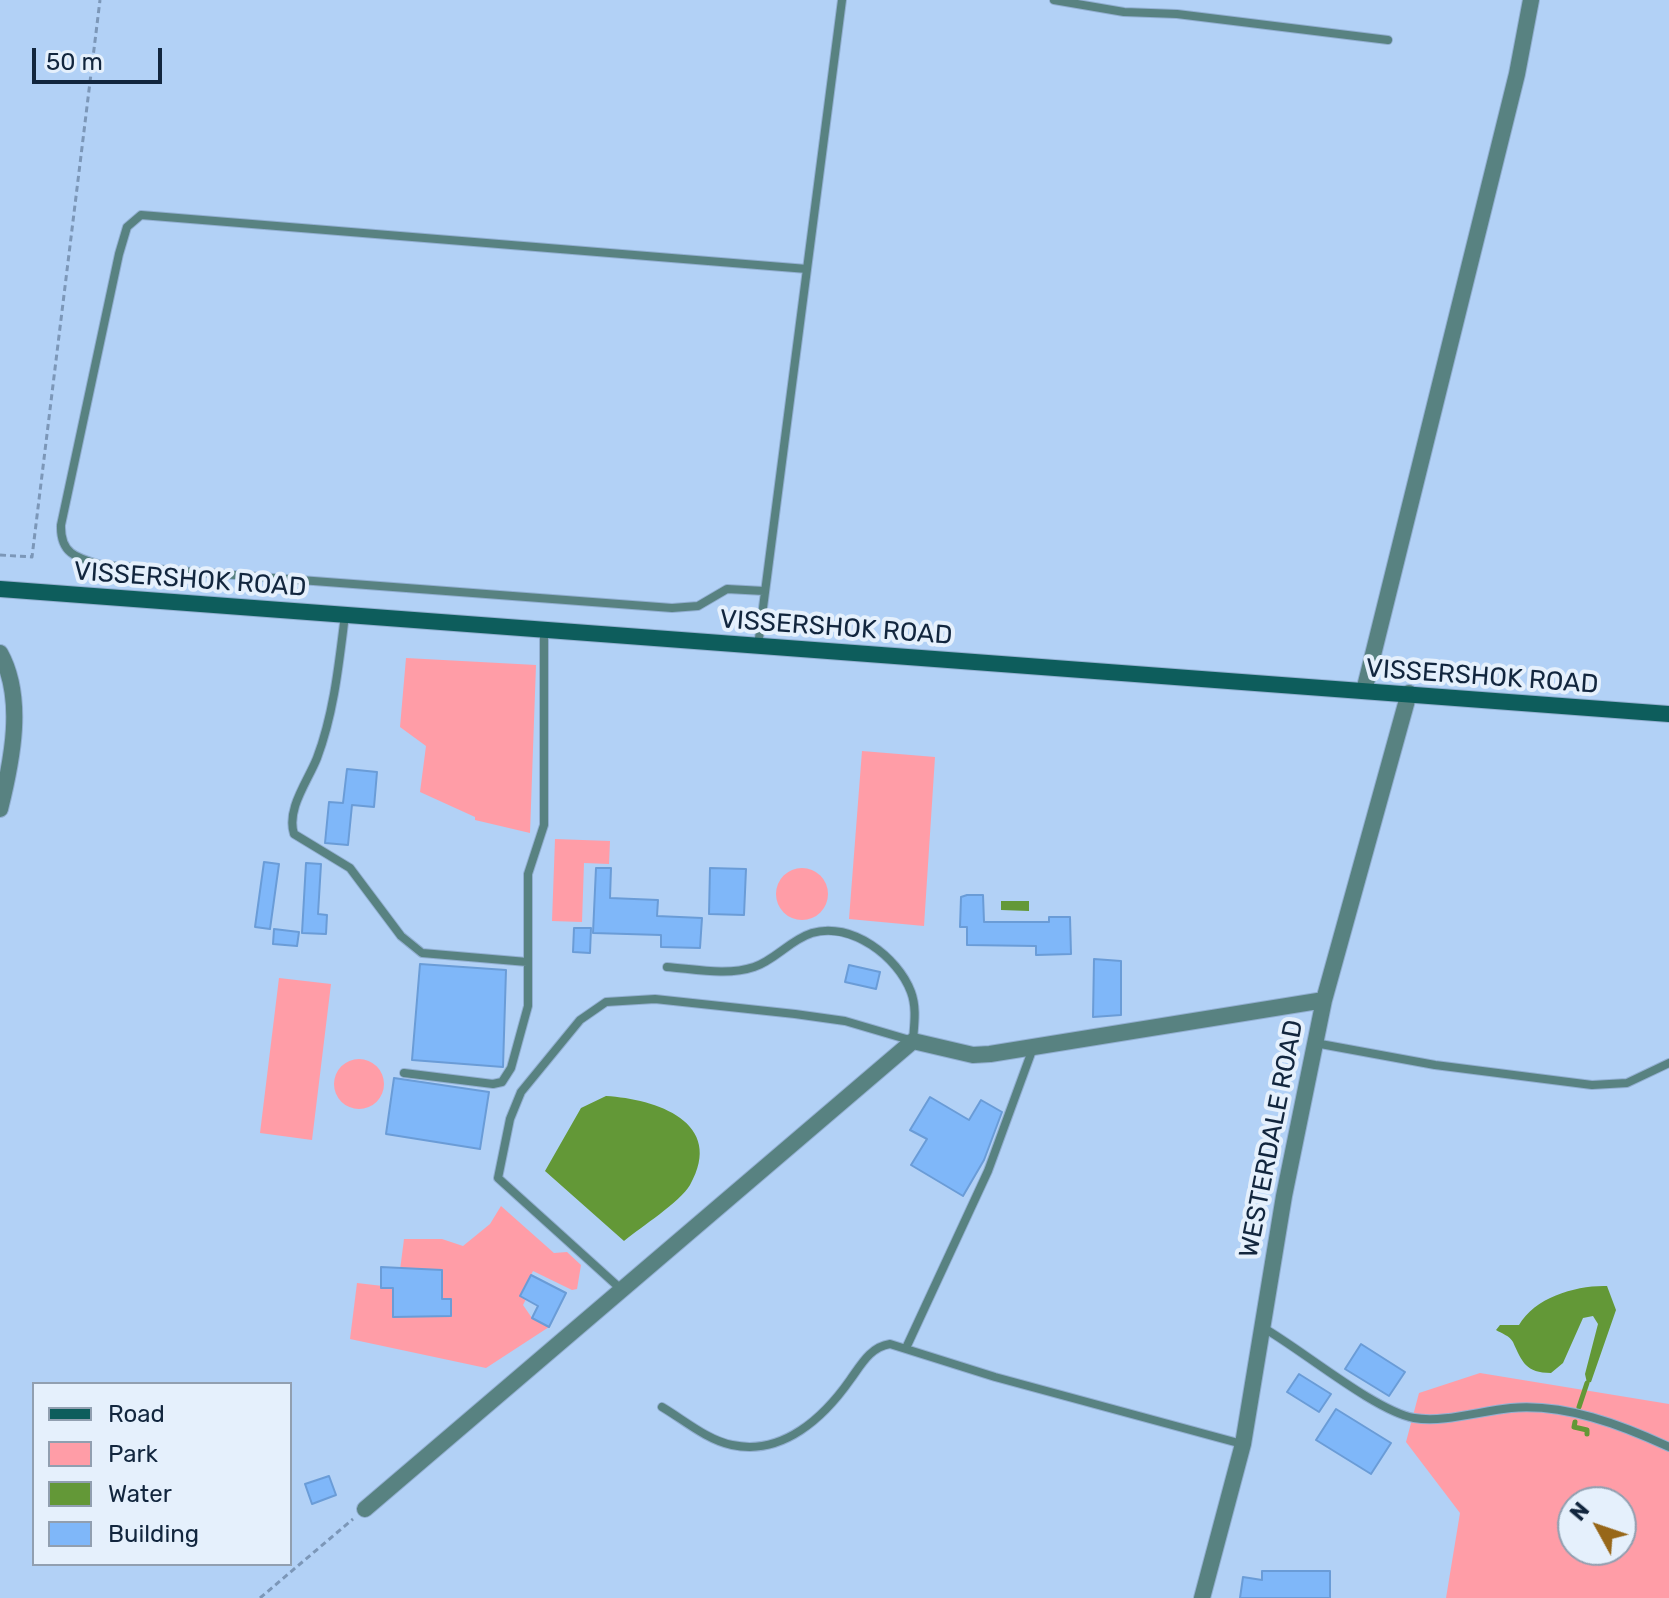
<!DOCTYPE html>
<style>
body{margin:0}
#map{position:relative;width:1669px;height:1598px;overflow:hidden;background:#b2d1f6;font-family:Rubik,sans-serif}
canvas{display:block}
.legend{position:absolute;left:32px;top:1382px;width:260px;height:184px;box-sizing:border-box;background:#e5f0fc;border:2px solid #919fb0;margin:0;padding:10px 14px;list-style:none;font-size:24px;color:#12263e}
.legend li{display:flex;align-items:center;gap:16px;height:40px}
.legend b{width:40px;border:2px solid #919fb0}
.north{position:absolute;left:1557px;top:1486px;width:80px;height:80px;box-sizing:border-box;background:#e5f0fc;border:2px solid #919fb0;border-radius:50%;rotate:310deg;font-size:22px;font-weight:700;line-height:32px;text-align:center;color:#12263e}
.north::after{content:'';display:block;margin:auto;width:28px;height:36px;background:#976719;clip-path:polygon(50% 0,100% 100%,50% 72%,0 100%)}
.scale{position:absolute;left:32px;top:48px;width:130px;height:36px;box-sizing:border-box;border:4px solid #12263e;border-top:0;padding-left:10px;font-size:24px;line-height:28px;white-space:nowrap;color:#12263e;-webkit-text-stroke:6px #e5f0fc;paint-order:stroke}
</style>
<div id="map">
<canvas width="1669" height="1598"></canvas>
<ul class="legend">
<li><b style="height:10px;background:#0d5d5c"></b>Road</li>
<li><b style="height:22px;background:#ff9da7"></b>Park</li>
<li><b style="height:22px;background:#639837"></b>Water</li>
<li><b style="height:22px;background:#7fb7f9"></b>Building</li>
</ul>
<div class="north">N</div>
<div class="scale">50 m</div>
</div>
<script>
const g = document.querySelector('canvas').getContext('2d');
g.lineJoin = 'round';
function fill(path, color) { g.fillStyle = color; g.fill(path, 'evenodd'); }
function trace(path, color, width, dash) { g.strokeStyle = color; g.lineWidth = width; g.lineCap = dash ? 'butt' : 'round'; g.setLineDash(dash || []); g.stroke(path); }
function label(font, color, halo, rows, align = 'center') {
  g.font = font + ' Rubik,sans-serif'; g.lineWidth = 8; g.setLineDash([]); g.textBaseline = 'middle'; g.strokeStyle = halo; g.fillStyle = color; for (const [text, x, y, turn = 0] of rows) {
    g.save(); g.translate(x, y); g.rotate((+turn || 0) * Math.PI / 180); g.textAlign = isNaN(turn) ? turn : align; if (halo) g.strokeText(text, 0, 0); g.fillText(text, 0, 0); g.restore();
  }
}
fill(new Path2D(`
 M406,658L536,665L530,833L475,820V817L420,792L426,746L400,727Z
 M862,751L935,757L924,926L849,919Z
 M555,839L610,841L609,864L584,863L582,922L552,921Z
 M776 894a26 26 0 1 1 52 0a26 26 0 1 1-52 0Z
 M279,978L331,984L312,1140L260,1133Z
 M334 1084a25 25 0 1 1 50 0a25 25 0 1 1-50 0Z
 M501,1206L554,1253L567,1252L581,1265L577,1289L572,1290L533,1271L520,1296L526,1299L523,1305L532,1318L549,1327L486,1368L350,1339L357,1283L400,1288L393,1305L394,1317L451,1316V1299L432,1300L442,1292V1270H400L404,1239H442L463,1246L490,1224Z
 M1480,1373L1669,1404V1598H1446L1460,1513L1406,1442L1419,1393ZM1573,1502H1621V1550H1573Z`), '#ff9da7');
fill(new Path2D(`
 M1001,901H1029V911L1001,910Z
 M606,1096C656,1099 726,1122 690,1185C680,1202 641,1227 624,1241L545,1171L581,1108Z
 M1607,1286L1616,1310L1591,1382L1587,1383L1585,1374L1598,1324L1593,1316L1583,1318L1563,1363L1551,1373C1526,1373 1522,1362 1513,1342C1510,1336 1501,1333 1496,1330L1500,1325H1519C1535,1297 1577,1285 1607,1286Z`), '#639837');
trace(new Path2D(`
 M1579,1407L1587,1383
 M1575,1422L1574,1427L1587,1430V1434`), '#639837', 5);
const building = new Path2D(`
 M347,769L377,772L374,807L352,805L348,845L325,843L329,802L343,803Z
 M264,862L279,864L270,929L255,927Z
 M306,863L321,864L318,914L327,915L326,934L302,933Z
 M596,868H611L610,898L658,900L657,916L702,918L700,948L661,947V935L593,933Z
 M710,868L746,869L744,915L709,914Z
 M967,895H983L984,922H1049V917H1070L1071,954L1036,955V946L967,945V927H960L961,897Z
 M574,928H591L590,953L573,952Z
 M274,929L299,932L297,946L273,944Z
 M1094,959L1121,961V1015L1093,1017Z
 M420,964L506,970L503,1067L412,1060Z
 M849,965L880,972L876,989L845,982Z
 M394,1078L489,1092L480,1149L386,1134Z
 M930,1097L969,1120L981,1100L1002,1112L984,1160L963,1196L911,1165L927,1139L910,1130Z
 M381,1267L442,1270V1299H451V1316L393,1317V1288H381Z
 M531,1275L566,1293L549,1327L532,1318L538,1306L520,1296Z
 M1361,1344L1405,1372L1389,1396L1345,1369Z
 M1299,1374L1331,1394L1319,1412L1287,1392Z
 M1336,1409L1391,1443L1371,1474L1316,1440Z
 M329,1476L336,1495L312,1504L305,1484Z
 M1262,1571H1330V1598H1240L1243,1577L1262,1580Z`);
fill(building, '#7fb7f9');
trace(building, '#6a9cd7', 2);
const lane = new Path2D(`
 M1054,0L1124,12L1177,14L1388,40
 M764,591L727,589L698,606L672,608L101,565C77,558 60,554 61,525L119,254L127,227L141,215L807,269
 M345,615C339,663 334,713 317,758C308,781 286,809 294,834L350,868L401,936L422,953L527,962
 M758,646L842,0
 M1315,1043L1435,1065L1592,1085L1627,1083L1669,1063
 M404,1073L493,1084L502,1082L511,1068L528,1006V874L544,825V630
 M622,1290L498,1178L510,1119L521,1092L580,1020L606,1002L655,999L795,1014L845,1021L913,1041C914,1025 917,1008 911,992C898,957 851,921 812,933C790,940 775,960 754,967C728,976 694,969 667,967
 M1262,1327C1301,1349 1375,1411 1414,1418C1444,1423 1480,1411 1511,1408C1564,1403 1622,1425 1669,1447
 M906,1348L988,1171L1033,1048
 M662,1407C684,1420 707,1440 732,1445C783,1456 824,1417 850,1380C861,1365 870,1347 890,1344L995,1377L1242,1444`);
const street = new Path2D(`
 M0,653C25,698 12,761 0,809
 M1364,691L1517,74L1531,0
 M365,1509L913,1041L973,1055L990,1054L1324,1000
 M1202,1598L1243,1444L1284,1196L1324,1000L1409,693`);
const secondary = new Path2D(`
 M0,589L1669,714`);
trace(lane, '#92afd1', 10);
trace(street, '#92afd1', 18);
trace(secondary, '#92afd1', 18);
trace(new Path2D(`
 M0,555L32,557L100,0
 M260,1598L353,1519`), '#7c97b8', 3, [6, 4]);
trace(lane, '#588281', 8);
trace(street, '#588281', 16);
trace(secondary, '#0d5d5c', 16);
label('26px', '#12263e', '#e5f0fc', [
 ["VISSERSHOK ROAD",190,580,4],
 ["VISSERSHOK ROAD",836,628,4],
 ["VISSERSHOK ROAD",1482,677,4],
 ["WESTERDALE ROAD",1272,1139,-79]
]);
</script>
